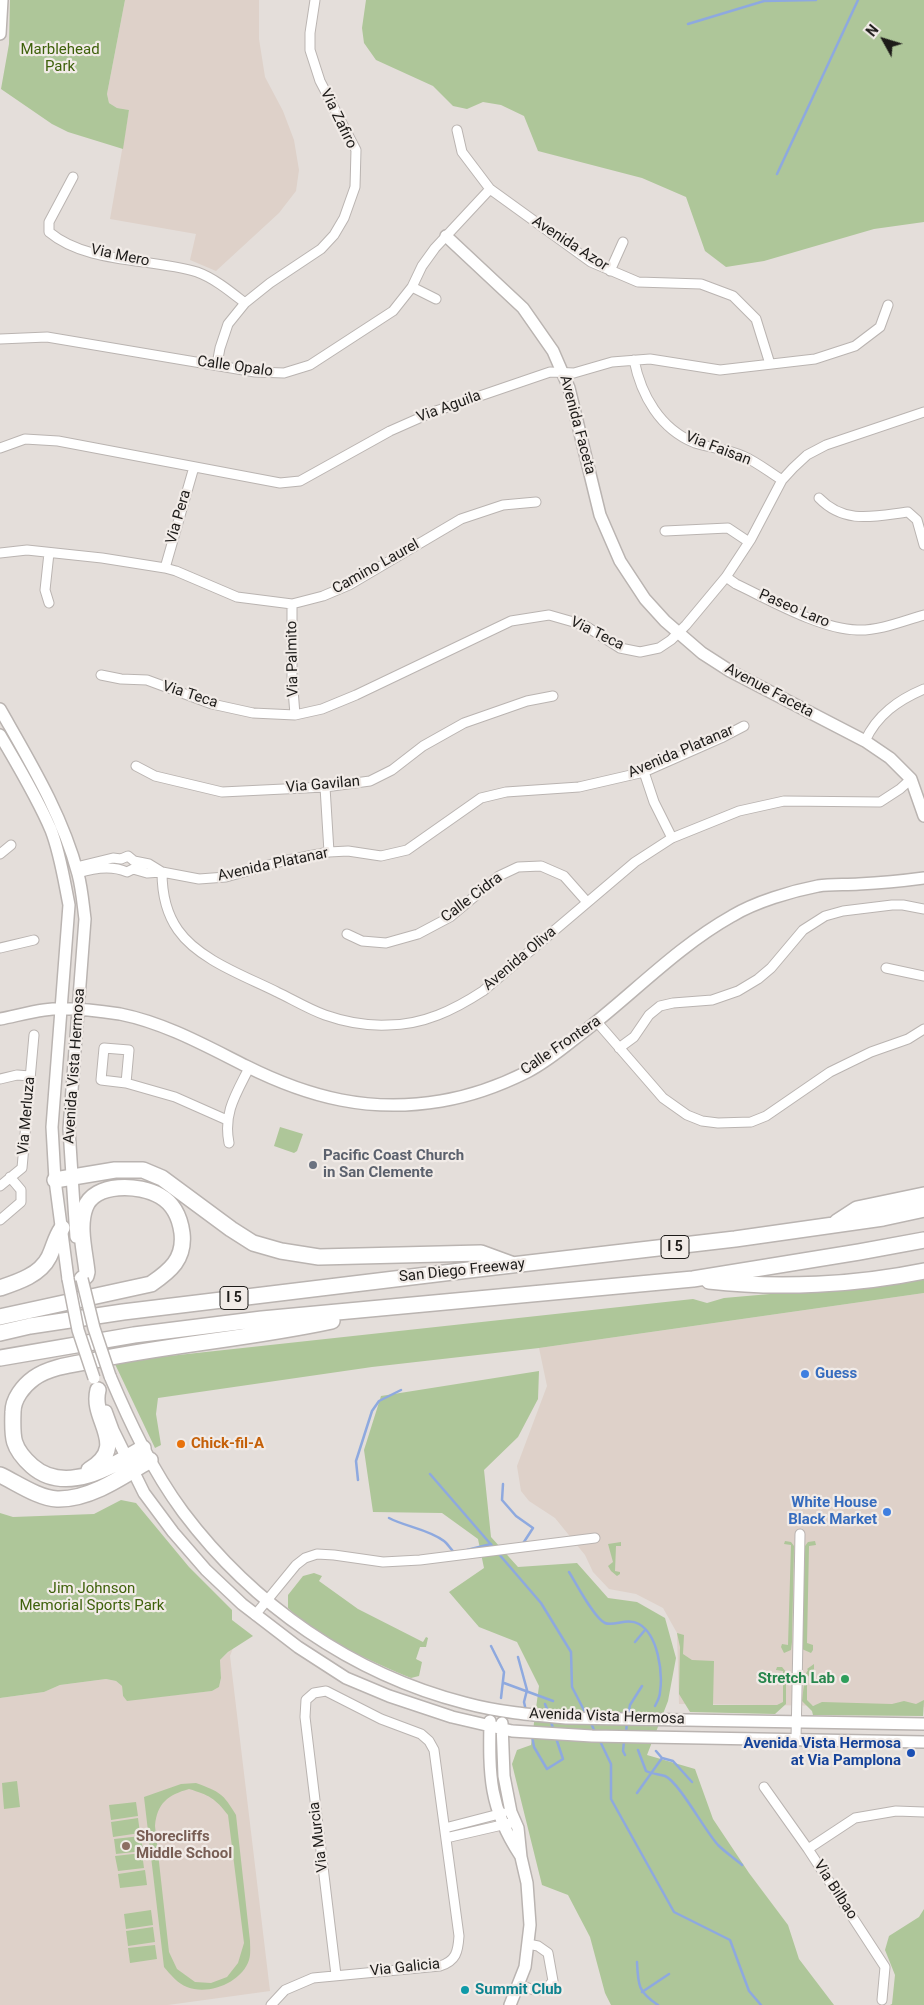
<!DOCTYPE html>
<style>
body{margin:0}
#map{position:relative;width:924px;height:2005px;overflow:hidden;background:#e4deda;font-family:Roboto,sans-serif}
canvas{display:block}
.north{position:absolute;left:859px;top:15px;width:50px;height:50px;-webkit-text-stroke:4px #f1ebe7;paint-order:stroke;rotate:309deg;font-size:14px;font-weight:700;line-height:20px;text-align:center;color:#1d1b19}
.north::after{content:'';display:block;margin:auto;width:18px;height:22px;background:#1d1b19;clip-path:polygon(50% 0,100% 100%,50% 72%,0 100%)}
</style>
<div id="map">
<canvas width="924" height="2005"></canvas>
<div class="north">N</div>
</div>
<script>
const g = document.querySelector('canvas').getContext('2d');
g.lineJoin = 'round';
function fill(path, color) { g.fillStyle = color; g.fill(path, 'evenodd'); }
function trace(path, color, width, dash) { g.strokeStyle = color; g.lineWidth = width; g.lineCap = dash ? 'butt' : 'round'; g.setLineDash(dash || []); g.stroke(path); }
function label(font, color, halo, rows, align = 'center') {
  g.font = font + ' Roboto,sans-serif'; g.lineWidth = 4.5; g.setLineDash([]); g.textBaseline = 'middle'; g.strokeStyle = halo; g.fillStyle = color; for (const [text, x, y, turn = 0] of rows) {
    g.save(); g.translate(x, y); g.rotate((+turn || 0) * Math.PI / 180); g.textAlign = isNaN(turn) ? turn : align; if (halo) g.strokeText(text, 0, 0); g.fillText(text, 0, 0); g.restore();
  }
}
fill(new Path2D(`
 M125,0H259V39L265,77L283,111L294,140L299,170L296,191L279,213L216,271L190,260L196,234L110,219L129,110L117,108L109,103L107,94Z
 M924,1293V1707L679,1704L677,1633L663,1608L636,1594L609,1589L593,1572L585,1555L555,1518L529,1501L521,1491L517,1466L547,1386L539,1348Z
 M233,1648L230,1656L270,1991L168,2005H0V1698L44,1692L60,1685L106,1679L116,1681L122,1686L123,1696L127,1700L212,1691L219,1687L221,1678L220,1660Z`), '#ded1c9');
fill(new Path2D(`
 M10,0H125L107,94L109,103L117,108L129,110L123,149L68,132L52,124L1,89L9,44Z
 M366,0H924V222L874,229L764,261L726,267L705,251L686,197L642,178L538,151L524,116L501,105L483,102L467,109L453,106L433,86L376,60L364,43L362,28Z
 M280,1127L303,1134L297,1151L294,1153L274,1146Z
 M924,1277V1293L539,1348L372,1367L158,1398L156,1414L161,1445L155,1448L114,1362L693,1299L707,1303L724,1298L896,1283Z
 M539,1371L538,1399L518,1437L484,1470L491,1537L518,1567L577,1563L608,1598L637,1602L665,1618L676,1658L668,1701L647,1755L695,1769L713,1819L749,1873L788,1925L799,1959L834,2005H611L605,1993L590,1937L568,1895L542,1885L512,1764L517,1750L531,1745L539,1686L517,1642L479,1627L449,1592L484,1568L478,1539L442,1513L373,1512L364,1450L381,1396Z
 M121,1500L136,1503L189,1567L232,1610V1620L253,1636L228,1652L220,1660L221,1678L219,1687L212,1691L127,1701L123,1696L122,1686L116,1681L106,1679L60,1685L44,1692L0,1698V1513L13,1517L94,1514Z
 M785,1541L791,1542L794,1546L792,1642L791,1650L784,1653L781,1647L782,1644L788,1645L791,1545L784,1544Z
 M815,1541L816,1545L809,1546L807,1643L813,1645V1650L811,1653L802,1649L805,1546L808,1542Z
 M621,1542V1546H616L615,1571L620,1572V1574L617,1576L611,1571L608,1566L613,1562L608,1544Z
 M314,1573L322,1576L319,1581L358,1609L423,1642L426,1637L428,1638L426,1647H420L416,1659L422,1662L419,1676L411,1678C373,1662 317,1638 288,1608V1595L303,1576Z
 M677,1633L684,1635L683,1654L692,1660L714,1661L713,1705H777L783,1702V1671L776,1670L777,1667H782L786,1672V1704L775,1714L690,1712L679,1694L680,1647Z
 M814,1664V1669L807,1678V1700L813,1706L822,1702L892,1704L904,1701L916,1704L924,1700L923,1716L813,1715L812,1711L802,1701L805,1675L808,1670L807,1669Z
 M17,1781L20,1807L4,1809L2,1783Z
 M196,1783C220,1792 223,1793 236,1815L250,1941C250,1946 251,1954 249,1960C242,1982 209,1996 187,1987C178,1984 170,1974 164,1967L144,1797L181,1784ZM189,1789C209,1795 215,1798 228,1815L244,1943L238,1963L227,1977L211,1983L195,1982L177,1969L169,1952L155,1826C157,1803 168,1795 189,1789Z
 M136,1802L138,1816L111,1820L109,1805Z
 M138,1818L140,1833L113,1837L111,1822Z
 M141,1836L143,1851L116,1854L114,1839Z
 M142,1853L144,1868L118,1871L115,1856Z
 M145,1870L147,1885L120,1888L118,1874Z
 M924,1909V2005H890L892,2004L895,1975L885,1950L889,1936L919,1917Z
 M151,1910L153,1925L126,1929L124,1914Z
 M153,1927L155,1942L128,1946L126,1931Z
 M155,1945L157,1959L130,1963L128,1948Z`), '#aec699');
trace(new Path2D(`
 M688,24L764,1L816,0
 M777,174L858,0
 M430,1474L494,1548
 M358,1480L356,1461L372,1411L379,1401L401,1390
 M503,1484L502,1500L516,1516L533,1528L522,1545
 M389,1518C406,1527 428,1529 444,1541C448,1544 451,1550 455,1553
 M467,1550L491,1544
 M498,1553L541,1603L571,1652L572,1687L586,1714
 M569,1572C576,1583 594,1618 605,1623C614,1627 627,1617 639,1624C658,1635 663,1672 660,1692C660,1697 657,1702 655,1706
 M635,1642L645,1630
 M491,1646L504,1672L501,1698
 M518,1657L527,1690L524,1702L526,1711
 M504,1683L553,1701
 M545,1704L549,1714
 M628,1716L630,1705L642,1686
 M550,1719L554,1731
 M590,1721L595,1732
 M626,1733L627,1721
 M532,1736L534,1747L547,1769L563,1759L556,1738
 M599,1739L611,1764V1799L674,1912L730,1940L749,1991L761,2005
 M624,1741L623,1751L625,1755
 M638,1750L646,1771C652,1774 659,1774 665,1776C679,1782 705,1831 718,1845C725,1852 734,1858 742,1865
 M656,1751L662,1758L673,1761L692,1782
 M637,1793L662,1758
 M637,1962C638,1985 638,1992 658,2005
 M642,1992L669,1974`), '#8ea9df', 2.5);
const street = new Path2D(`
 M457,130L462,152L490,189L591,262L638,282L701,284L733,296L756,319L770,364
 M73,177L49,222V232C87,264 151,258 197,272C214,278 231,292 245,303
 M610,271L623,242
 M412,287L436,299
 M0,339L47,337L255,372L284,373L310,365L393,311L412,287L422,266L435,248L490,189
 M634,360C641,395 660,429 695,443C710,448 728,449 743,456C757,462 769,472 782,480
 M217,364L220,348L228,324L245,303L270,283L321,249L334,235L344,218L355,187L356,150L320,81L310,50V33L315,0
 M0,448L25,439L58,441L280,483L300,481L390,431L433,412L550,372L574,373L612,362L650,359L720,370L815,359L855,346L880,327L888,305
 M819,498C845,525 875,516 908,512L917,520L924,545
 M665,531L728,528L749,542
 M0,553L27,550L102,558L165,568L176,571L237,597L292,604L323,596L349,585L461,519L503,505L536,502
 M165,568L194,467
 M726,577L736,584C770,600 820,629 857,630C879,631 903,621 924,615
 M49,603L45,590L49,553
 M292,604V676L295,715
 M101,675L121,679L147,680L212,704L253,713L295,715L322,709L356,695L511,621L549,615L584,625L620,648L640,652L659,648L671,640L686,625L726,577L751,539L782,480L793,468L807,455L826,445L924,412
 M865,741C877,715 898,700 924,689
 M136,766L155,776L222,792L325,787L370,781L392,770L423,746L464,723L527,701L553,696
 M644,772L654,802L672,838
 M325,787L329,852
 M0,854L11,845
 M76,867L113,858L121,859L128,856L134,861L149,864L162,872
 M162,872C162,892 166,913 178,930C199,960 245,976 277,992C292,999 308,1009 325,1015C345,1022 366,1026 388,1025C423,1025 454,1010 483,991L635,862L672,838L739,811L784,801L880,802L900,789L911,779
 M78,873C94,868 111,865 127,872L133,869L147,873L162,872L199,879L226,877L283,861L329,852L348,851L381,856L407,850L481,798L506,792L579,787L644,772L721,738L744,726
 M347,934L362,941L386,943L418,934L450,917L499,876L518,867L541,866L564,876L587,902
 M0,948L34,940
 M886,968L924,976
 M597,1022L663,1098L687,1115L702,1121L718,1123L751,1122L766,1116L830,1072L871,1052L908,1039L924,1029
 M619,1048L634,1037L649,1015L660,1006L673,1003L712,1000L738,991L758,979L771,968L803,930L825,916L843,911L892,905H903L924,909
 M0,1079L17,1075L30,1076
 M126,1083L129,1050L104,1048L101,1080L126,1083L175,1097L227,1120
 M229,1143C223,1113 236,1094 249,1068
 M0,1186L22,1168L34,1035
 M0,1220L21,1202V1190L10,1177
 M255,1615L296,1565L305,1558L317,1554L334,1555L383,1562L420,1560L595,1538
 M796,1740L800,1534
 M764,1787L808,1849L885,1967L882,2000
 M445,1828L503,1813
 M446,1838L515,1822
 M808,1849L855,1818L896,1811L924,1812
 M518,1984C533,1990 542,1996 553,1981L548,1953L538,1946L528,1944
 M271,2005L285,1990L313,1978L440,1966C456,1961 458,1952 459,1936L434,1750L429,1741L421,1734L381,1719L326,1691L314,1693L306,1700L305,1717L336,1975`);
const secondary = new Path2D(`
 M0,34L2,0
 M446,236L523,308L553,351L569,388L600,515L620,561L645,599L665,621L702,653L730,671L865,741L890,758L911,779L924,816
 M0,709C30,762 62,814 78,874C82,889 83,904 85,919L69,1129L76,1237
 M0,735C18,766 37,797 51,830C60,853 64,880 69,905L52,1127L55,1180L68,1279
 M0,1019C15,1016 30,1012 44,1010C64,1007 100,1011 120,1014C165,1023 206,1046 246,1066C310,1098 370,1113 441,1101C471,1096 501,1085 527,1072C545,1063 562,1049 577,1037C629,998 675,948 732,916C755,902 792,891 818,886C831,884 845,885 859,884C881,883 902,881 924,878
 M110,1376C130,1423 152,1470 183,1512C253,1605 352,1674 465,1703C498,1712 532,1715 566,1718L924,1724
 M106,1411L113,1430L144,1493L173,1532L206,1570L242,1604L298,1647L346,1678L389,1696L452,1717L512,1731L592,1736L924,1742
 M490,1721C489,1775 489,1808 520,1855
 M502,1723L504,1776L511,1812L518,1828L521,1857L527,1883L530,1925L525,1967L510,2005`);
const highway = new Path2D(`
 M55,1180L115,1170H143L162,1178L231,1229L253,1243L281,1251L319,1257L481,1253L511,1264
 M837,1222L857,1209L924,1195
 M709,1281C778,1289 856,1285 924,1271
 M0,1288C18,1282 40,1275 49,1257C54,1247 55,1238 62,1228
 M0,1317L151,1284C170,1271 185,1259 182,1233C180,1218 174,1204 160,1196C140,1184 94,1182 85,1208C78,1227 85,1252 87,1272L86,1276L82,1279
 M0,1333L30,1326L123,1312L469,1270L735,1239L883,1218L924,1209
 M0,1358L134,1335L262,1319L693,1279L859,1252L924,1240
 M143,1448C112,1467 65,1495 32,1466C12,1448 12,1438 13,1412C13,1399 23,1386 34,1378C51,1366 76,1364 96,1360C174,1344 254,1338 332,1321
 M89,1470C130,1445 90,1421 98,1390
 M0,1475C17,1483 38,1498 57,1499C90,1500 124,1476 150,1460`);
trace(street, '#bab4b1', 11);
trace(secondary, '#bab4b1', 14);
trace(highway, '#bab4b1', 18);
trace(street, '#fff', 9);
trace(secondary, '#fff', 11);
trace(highway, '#fff', 15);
const secondaryBridge = new Path2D(`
 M68,1279L78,1330L94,1378
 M82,1279L94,1328L110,1376`);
trace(secondaryBridge, '#bab4b1', 14, []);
trace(secondaryBridge, '#fff', 11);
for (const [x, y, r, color] of [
 [313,1165,5,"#6b7280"],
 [805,1374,5,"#3f7fe0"],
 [181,1444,5,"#e8710a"],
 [887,1512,5,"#3f7fe0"],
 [845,1679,5,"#2e9e5b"],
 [911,1753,5,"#1a4fb4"],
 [126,1846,5,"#8d6e63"],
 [465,1990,5,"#0f9aa8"]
]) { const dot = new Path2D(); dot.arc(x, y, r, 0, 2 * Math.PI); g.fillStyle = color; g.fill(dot); trace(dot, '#f1ebe7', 2); }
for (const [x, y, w] of [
 [675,1247,28],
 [234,1298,28]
]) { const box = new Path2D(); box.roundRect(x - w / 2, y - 11.5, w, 23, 4); g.fillStyle = '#f1ebe7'; g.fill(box); trace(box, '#1d1b19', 1); }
label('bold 14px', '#1d1b19', null, [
 ["I 5",675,1247],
 ["I 5",234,1298]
]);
label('15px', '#3e610b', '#f1ebe7', [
 ["Marblehead",60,50],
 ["Park",60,67],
 ["Jim Johnson",92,1589],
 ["Memorial Sports Park",92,1606]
]);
label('15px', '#1d1b19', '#f1ebe7', [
 ["Via Zafiro",338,119,64],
 ["Avenida Azor",570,244,33],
 ["Via Mero",120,256,12],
 ["Calle Opalo",235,367,8],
 ["Via Aguila",449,407,-20],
 ["Avenida Faceta",577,425,75],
 ["Via Faisan",718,449,21],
 ["Via Pera",179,517,-74],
 ["Camino Laurel",376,567,-29],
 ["Paseo Laro",794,609,23],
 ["Via Teca",597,634,26],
 ["Via Palmito",293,659,-91],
 ["Avenue Faceta",769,691,28],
 ["Via Teca",190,695,18],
 ["Avenida Platanar",681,752,-23],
 ["Via Gavilan",323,785,-5],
 ["Avenida Platanar",273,865,-12],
 ["Calle Cidra",472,898,-37],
 ["Avenida Oliva",520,959,-40],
 ["Calle Frontera",561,1046,-34],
 ["Avenida Vista Hermosa",75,1066,-86],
 ["Via Merluza",27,1116,-85],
 ["San Diego Freeway",462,1271,-6],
 ["Avenida Vista Hermosa",607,1717,2],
 ["Via Murcia",319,1837,-97],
 ["Via Bilbao",835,1890,57],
 ["Via Galicia",405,1968,-6]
]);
label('bold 15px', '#5b616d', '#f1ebe7', [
 ["Pacific Coast Church",323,1156],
 ["in San Clemente",323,1173]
], 'left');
label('bold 15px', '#366cbe', '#f1ebe7', [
 ["Guess",815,1374],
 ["White House",877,1503,"right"],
 ["Black Market",877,1520,"right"]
], 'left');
label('bold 15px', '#c56008', '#f1ebe7', [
 ["Chick-fil-A",191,1444]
], 'left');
label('bold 15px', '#27864d', '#f1ebe7', [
 ["Stretch Lab",835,1679]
], 'right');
label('bold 15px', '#164399', '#f1ebe7', [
 ["Avenida Vista Hermosa",901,1744],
 ["at Via Pamplona",901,1761]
], 'right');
label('bold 15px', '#785e54', '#f1ebe7', [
 ["Shorecliffs",136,1837],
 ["Middle School",136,1854]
], 'left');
label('bold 15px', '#0d838f', '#f1ebe7', [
 ["Summit Club",475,1990]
], 'left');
</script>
